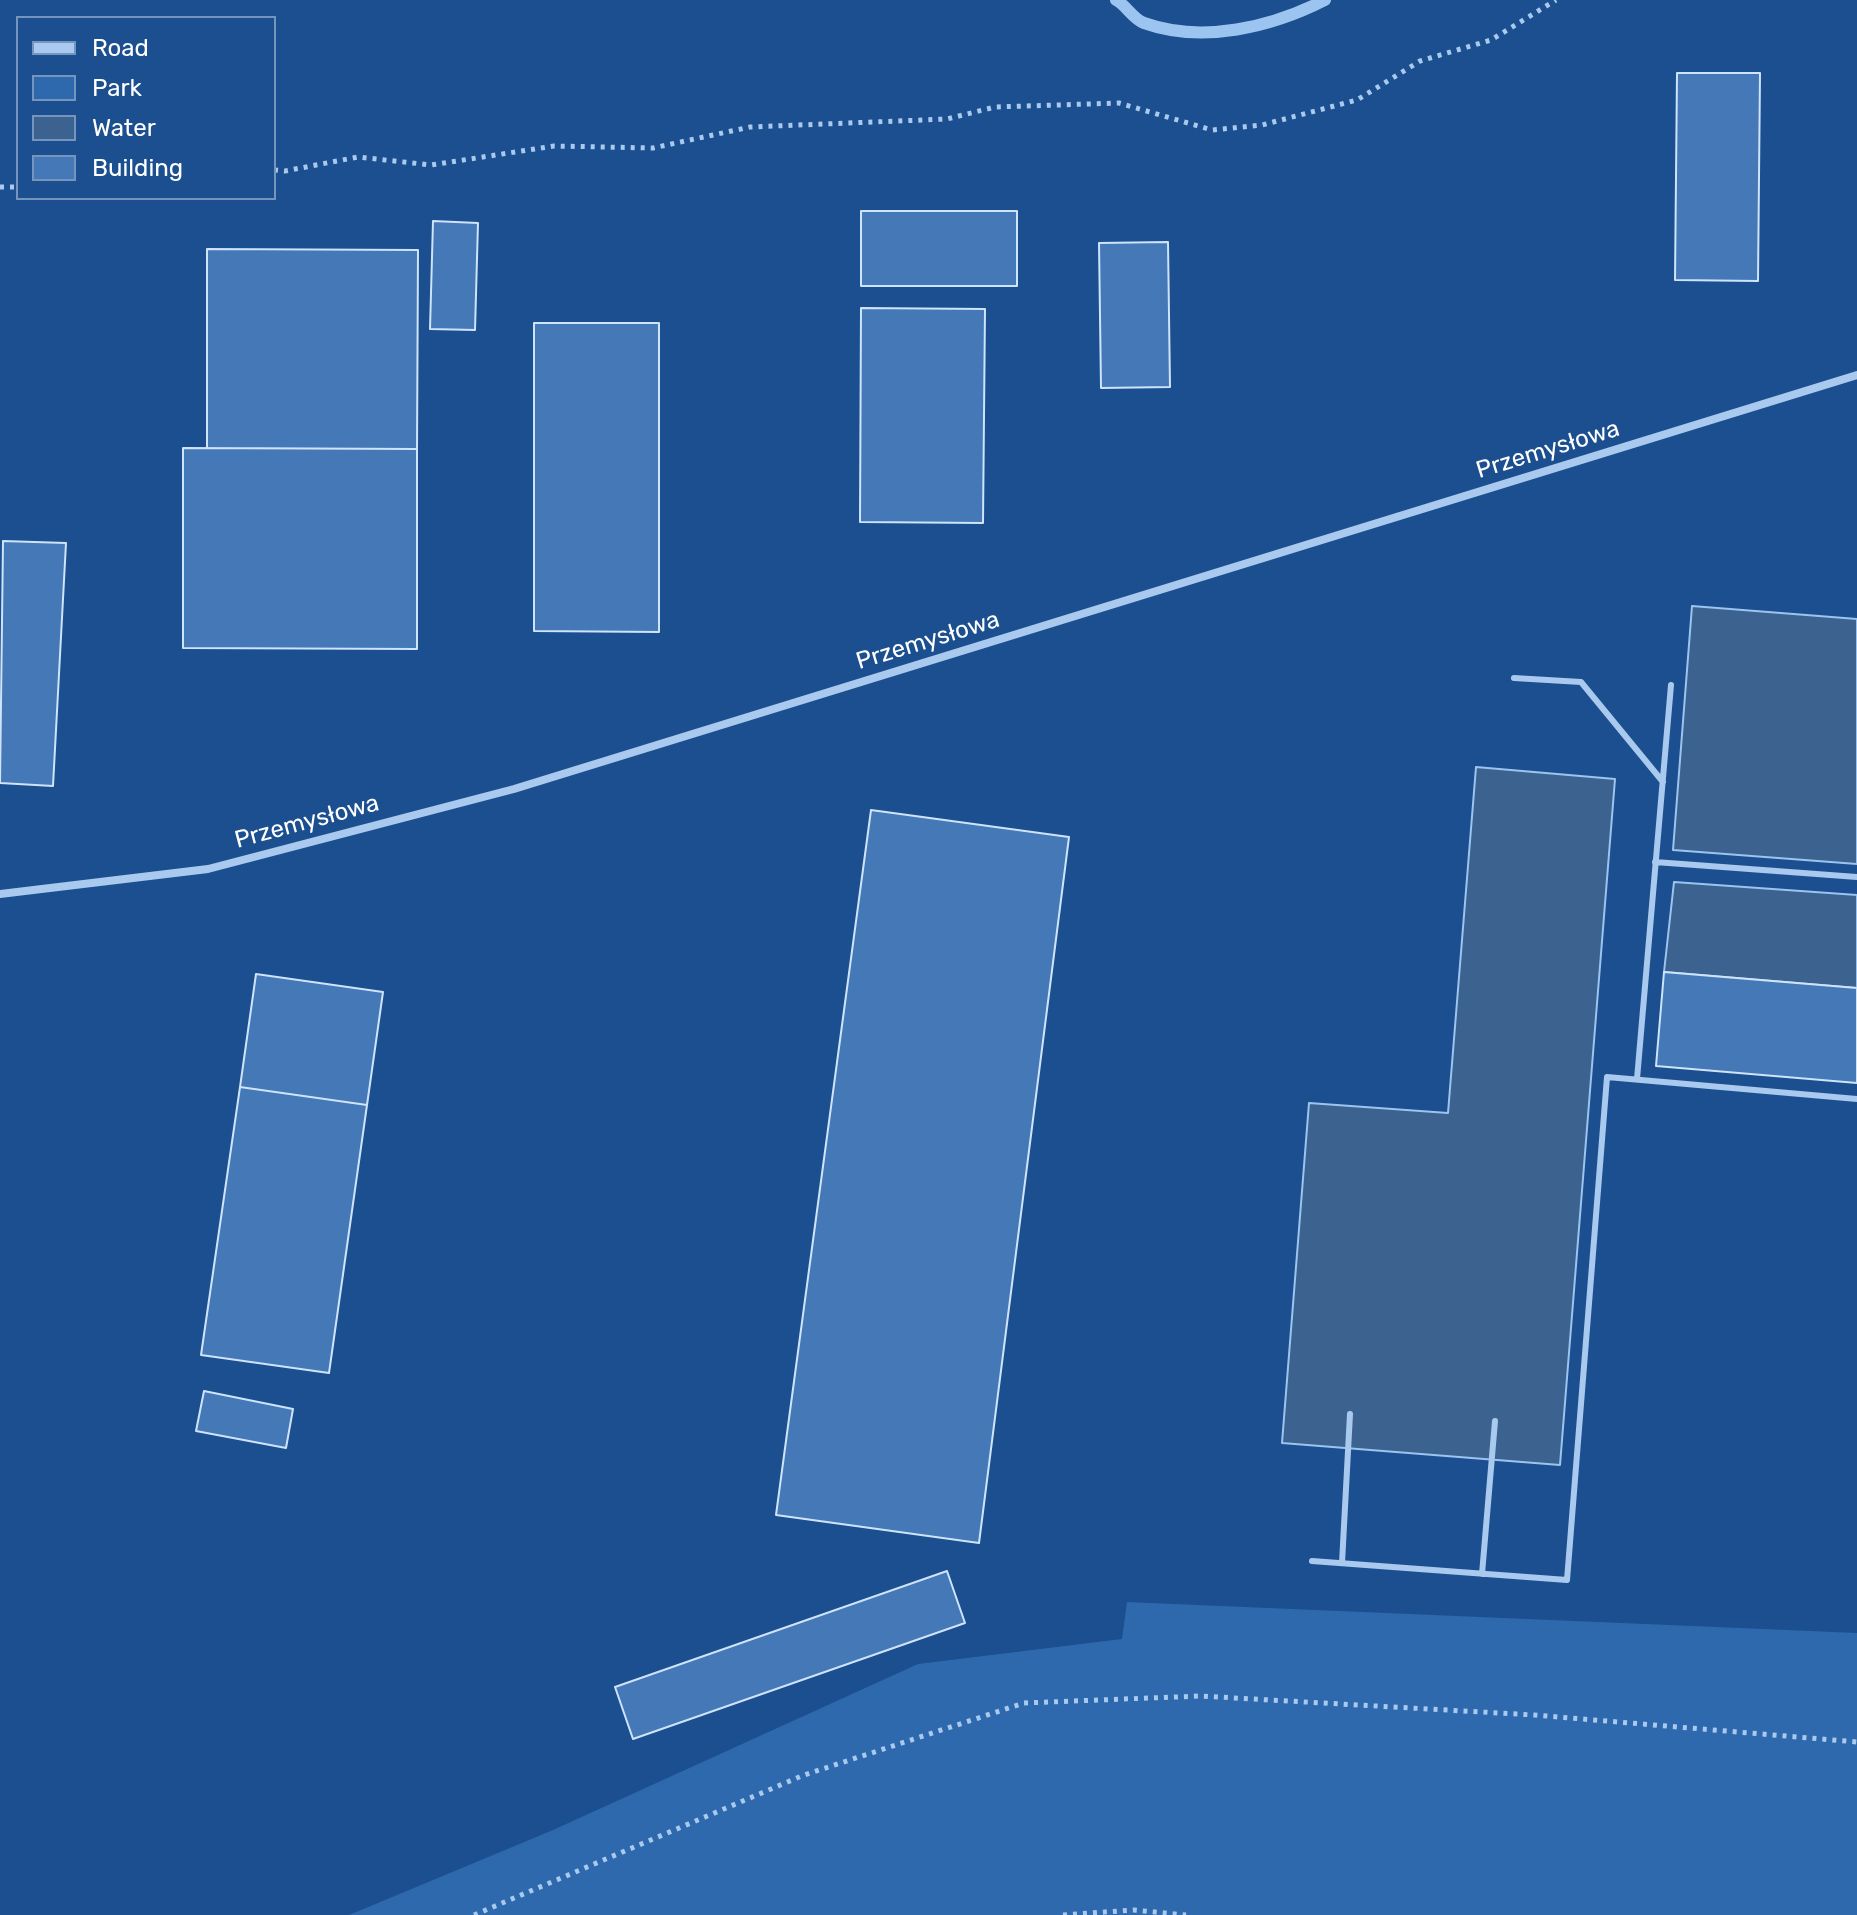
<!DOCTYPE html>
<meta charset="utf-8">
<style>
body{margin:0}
#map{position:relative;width:1857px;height:1915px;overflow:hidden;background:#1b4f8f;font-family:Rubik,sans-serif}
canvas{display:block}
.legend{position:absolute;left:16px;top:16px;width:260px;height:184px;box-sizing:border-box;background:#1b4f8f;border:2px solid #7695bc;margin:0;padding:10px 14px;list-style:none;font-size:24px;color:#fff}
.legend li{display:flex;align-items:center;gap:16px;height:40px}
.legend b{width:40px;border:2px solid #7695bc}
</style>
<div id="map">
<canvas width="1857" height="1915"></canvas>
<ul class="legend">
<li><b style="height:10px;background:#a9c9ee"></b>Road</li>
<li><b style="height:22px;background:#2e69ad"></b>Park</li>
<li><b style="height:22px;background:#3c6290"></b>Water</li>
<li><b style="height:22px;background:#4478b7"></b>Building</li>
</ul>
</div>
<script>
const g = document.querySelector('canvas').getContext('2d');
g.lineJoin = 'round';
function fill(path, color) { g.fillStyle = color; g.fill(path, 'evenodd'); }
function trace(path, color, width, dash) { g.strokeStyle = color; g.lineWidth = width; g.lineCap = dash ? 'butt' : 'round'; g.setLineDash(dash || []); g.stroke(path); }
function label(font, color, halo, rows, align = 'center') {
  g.font = font + ' Rubik,sans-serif'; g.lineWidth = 7; g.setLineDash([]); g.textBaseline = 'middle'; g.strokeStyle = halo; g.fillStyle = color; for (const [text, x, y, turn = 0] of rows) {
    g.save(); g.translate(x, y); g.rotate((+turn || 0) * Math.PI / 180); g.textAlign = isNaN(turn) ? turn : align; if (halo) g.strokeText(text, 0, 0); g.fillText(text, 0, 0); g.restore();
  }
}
fill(new Path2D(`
 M1127,1602L1857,1633V1915H349L553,1830L918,1664L1122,1639Z`), '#2e69ad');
const water = new Path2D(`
 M1692,606L1857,619V864L1673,850Z
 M1476,767L1615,779L1560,1465L1282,1443L1309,1103L1448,1113Z
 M1674,882L1857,895V988L1664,972Z`);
fill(water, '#3c6290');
trace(water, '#9cc4f0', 2);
trace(new Path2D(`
 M1116,0C1126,5 1133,19 1144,23C1203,44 1272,27 1325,0`), '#9cc4f0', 12);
const building = new Path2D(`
 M1677,73H1760L1758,281L1675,280Z
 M861,211H1017V286H861Z
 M433,221L478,223L475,330L430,329Z
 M1168,242L1170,387L1101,388L1099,243Z
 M207,249L418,250L417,449L207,448Z
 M861,308L985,309L983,523L860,522Z
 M534,323H659V632L534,631Z
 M183,448L417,449V649L183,648Z
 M3,541L66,543L53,786L0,783Z
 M871,810L1069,837L979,1543L776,1515Z
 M1664,972L1857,988V1083L1656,1066Z
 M256,974L383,992L367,1105L240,1087Z
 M240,1087L367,1105L329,1373L201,1355Z
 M204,1391L293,1409L286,1448L196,1431Z
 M947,1571L965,1623L633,1739L615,1687Z`);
fill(building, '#4478b7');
trace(building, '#cfe3fa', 2);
trace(new Path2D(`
 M274,170L285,171L358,157L431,165L554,146L653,148L750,127L947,119L995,107L1119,103L1212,130L1262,125L1357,100L1420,61L1491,40L1556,0
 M0,187H18
 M474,1915L804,1775L1024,1703L1200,1696L1534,1715L1857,1742
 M1063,1915L1133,1910L1186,1915`), '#a9c9ee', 5, [4, 6]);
trace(new Path2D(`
 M1514,678L1581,682L1663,782
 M1655,862L1857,877
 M1637,1079L1671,685
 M1312,1561L1567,1580L1607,1077L1857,1099
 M1342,1563L1350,1414
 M1482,1574L1495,1421`), '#a9c9ee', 6);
trace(new Path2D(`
 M0,894L208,869L514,789L1857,375`), '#a9c9ee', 8);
label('24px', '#fff', '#1b4f8f', [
 ["Przemysłowa",1548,450,-17],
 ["Przemysłowa",928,641,-17],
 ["Przemysłowa",307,822,-15]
]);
</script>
